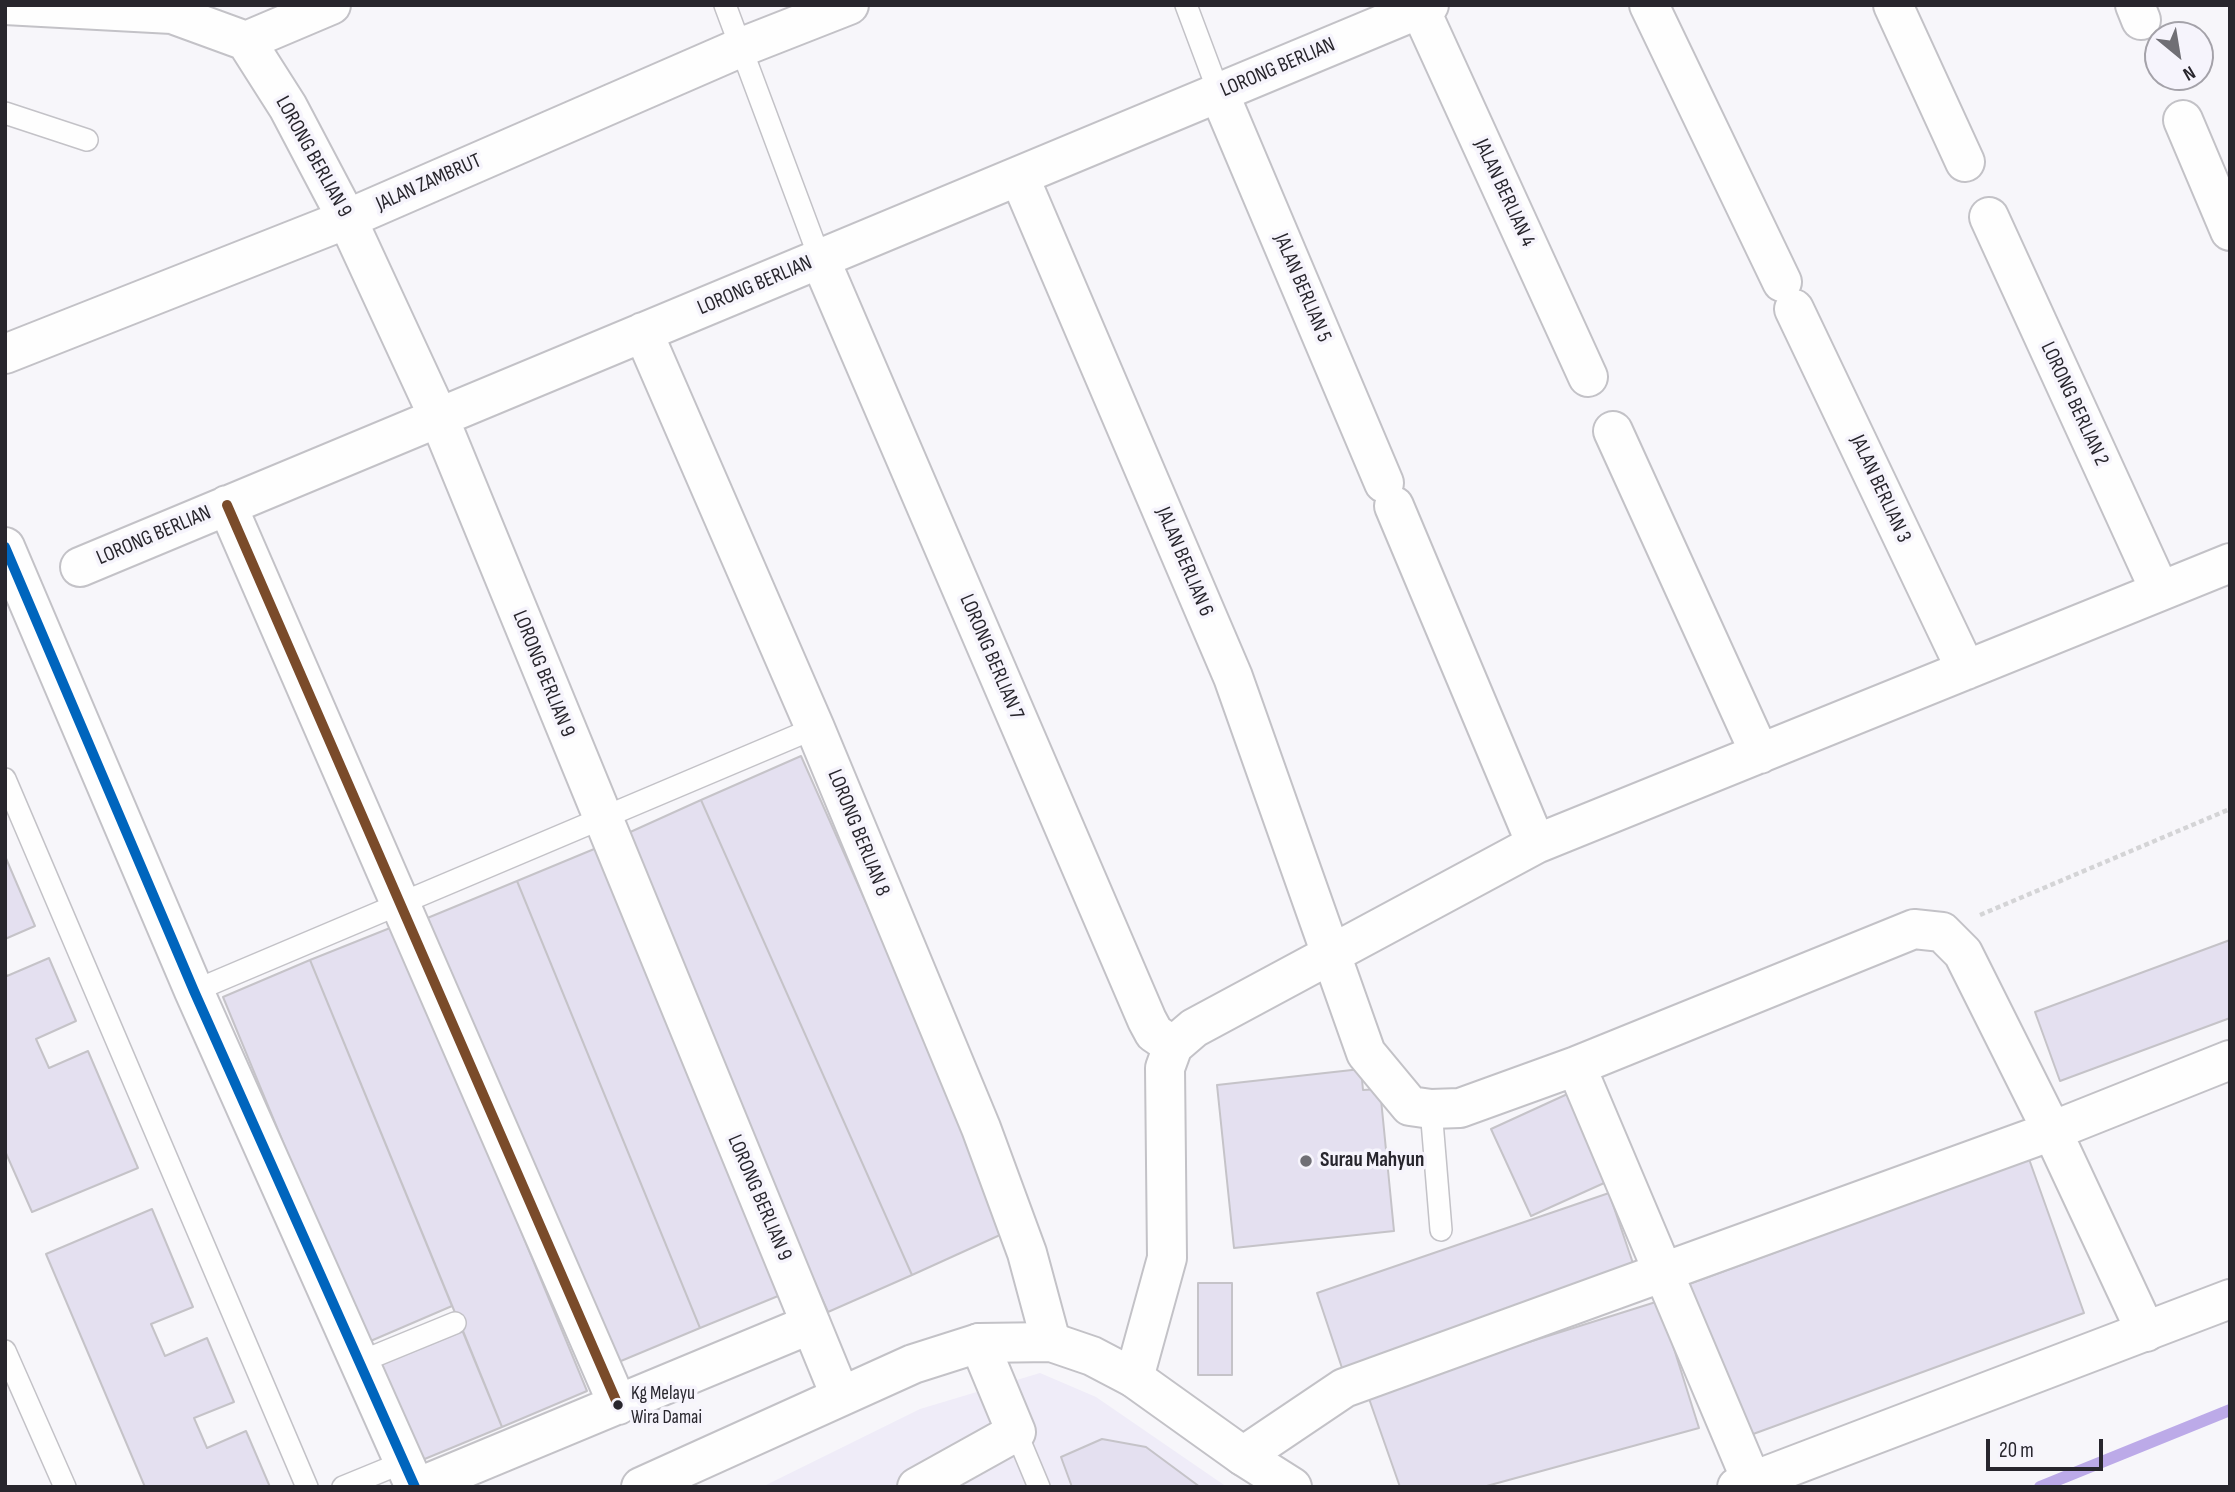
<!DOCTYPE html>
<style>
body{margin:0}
#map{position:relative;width:2235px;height:1492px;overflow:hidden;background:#f7f6fa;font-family:"Sofia Sans Condensed",sans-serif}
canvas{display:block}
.frame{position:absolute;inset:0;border:7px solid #28262d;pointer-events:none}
.north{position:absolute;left:2144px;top:21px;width:70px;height:70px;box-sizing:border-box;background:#f6f4fc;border:2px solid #a4a2a9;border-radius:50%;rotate:150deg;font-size:19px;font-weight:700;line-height:28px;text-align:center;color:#28262d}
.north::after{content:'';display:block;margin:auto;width:24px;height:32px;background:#706f75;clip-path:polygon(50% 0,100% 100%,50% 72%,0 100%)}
.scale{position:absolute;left:1986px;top:1439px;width:117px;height:32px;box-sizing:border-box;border:4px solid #28262d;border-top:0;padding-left:9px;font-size:21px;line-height:24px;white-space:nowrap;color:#28262d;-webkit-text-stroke:5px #f6f4fc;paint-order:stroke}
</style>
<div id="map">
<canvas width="2235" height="1492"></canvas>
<div class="frame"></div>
<div class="north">N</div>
<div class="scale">20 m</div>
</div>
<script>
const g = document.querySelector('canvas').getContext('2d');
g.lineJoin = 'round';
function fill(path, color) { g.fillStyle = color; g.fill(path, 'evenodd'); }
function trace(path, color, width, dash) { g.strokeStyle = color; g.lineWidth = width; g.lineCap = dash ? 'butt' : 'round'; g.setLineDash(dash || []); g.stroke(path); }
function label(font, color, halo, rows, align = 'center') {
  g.font = font + ' "Sofia Sans Condensed",sans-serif'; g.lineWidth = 7; g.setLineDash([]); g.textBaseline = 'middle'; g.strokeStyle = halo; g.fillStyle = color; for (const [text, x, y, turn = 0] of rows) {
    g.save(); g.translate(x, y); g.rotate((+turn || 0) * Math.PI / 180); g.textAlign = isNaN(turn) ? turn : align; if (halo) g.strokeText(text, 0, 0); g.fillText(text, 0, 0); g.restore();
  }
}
fill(new Path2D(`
 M1040,1373L1096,1397L1227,1487H762L920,1409Z`), '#efecf8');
trace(new Path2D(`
 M2040,1487L2230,1410`), '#bcaae8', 12);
const building = new Path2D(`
 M801,756L1011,1230L912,1275L701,800Z
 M701,800L912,1275L828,1312L617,838Z
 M599,847L783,1294L700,1328L517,881Z
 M5,856L35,926L5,939Z
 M517,881L700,1328L609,1366L425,919Z
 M395,926L587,1391L502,1427L310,960Z
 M2230,940V1018L2060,1081L2035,1012Z
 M49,958L76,1021L36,1039L49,1068L88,1051L138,1168L32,1212L5,1151V972L7,976Z
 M310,960L452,1306L366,1343L223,997Z
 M1361,1069L1363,1090L1380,1089L1394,1231L1234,1248L1217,1085Z
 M1574,1091L1613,1179L1531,1216L1491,1129Z
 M2029,1159L2084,1313L1745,1437L1689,1284Z
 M1609,1193L1637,1275L1344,1374L1317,1293Z
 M152,1209L193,1307L151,1324L165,1356L207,1338L234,1402L194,1418L207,1448L246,1431L270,1487H145L46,1254Z
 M1198,1283H1232V1375H1198Z
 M1659,1301L1699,1428L1483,1487H1400L1367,1393Z
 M463,1331L502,1427L415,1463L375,1367Z
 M1102,1439L1146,1447L1200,1487H1072L1061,1457Z`);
fill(building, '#e4e0f0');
trace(building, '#c5c3c8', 2);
const lane = new Path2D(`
 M725,5L820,259
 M1186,5L1219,93
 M5,113L87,140
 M5,779L307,1487
 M194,991L815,728
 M1431,1109L1441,1230
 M5,1351L65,1487
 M360,1362L455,1323
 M1016,1432L1039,1487
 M343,1487L404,1462`);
const street = new Path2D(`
 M5,5L172,14L246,41L288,107L347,219L439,418L840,1395
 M1649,5L1782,282
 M1893,5L1965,162
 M2135,5L2141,20
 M1420,9L1588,377
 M246,41L331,5
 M1219,93L1384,483
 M2183,120L2230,231
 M1019,176L1233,677L1366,1053L1410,1106L1431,1109L1460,1108L1576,1066L1914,929L1942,932L1963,953L2052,1131L2146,1332
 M1989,217L2160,591
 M820,259L1147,1020L1154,1033L1173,1046
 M1794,309L1966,670
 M643,332L815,728L981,1128L1027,1253L1051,1342
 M5,354L347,219L742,47L849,5
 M1613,431L1760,754
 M227,505L618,1405
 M1394,506L1536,844
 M5,547L194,991L415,1487
 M80,567L1429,5
 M1576,1066L1752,1482
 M1134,1378L1167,1258L1165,1068L1173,1046L1194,1028L1536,844L2230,563
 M1243,1456L1344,1388L2052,1131L2230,1060
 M419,1487L811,1324
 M917,1487L1016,1432L979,1343`);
const secondary = new Path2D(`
 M641,1487L913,1364L979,1343L1051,1342L1092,1356L1134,1378L1243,1456L1292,1487
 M1737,1487L2230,1299`);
trace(lane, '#c3c2c7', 24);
trace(street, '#c3c2c7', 42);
trace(secondary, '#c3c2c7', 42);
trace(new Path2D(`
 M1980,915L2230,809`), '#d4d4d6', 4.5, [5, 3.5]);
trace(lane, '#fefefe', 21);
trace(street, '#fefefe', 38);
trace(secondary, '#fefefe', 38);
trace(new Path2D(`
 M227,505L618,1405`), '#7a4b2a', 10);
trace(new Path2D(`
 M5,547L194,991L415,1487`), '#0065bd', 10);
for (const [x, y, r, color] of [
 [1306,1161,7,"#706f75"],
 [618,1405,6,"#28262d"]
]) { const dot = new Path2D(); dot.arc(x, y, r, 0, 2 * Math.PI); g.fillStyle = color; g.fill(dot); trace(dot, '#f6f4fc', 2.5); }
label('19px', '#28262d', '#f6f4fc', [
 ["Kg Melayu",631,1394],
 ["Wira Damai",631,1418]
], 'left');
label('21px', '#28262d', '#f6f4fc', [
 ["LORONG BERLIAN",1278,68,-23],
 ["LORONG BERLIAN 9",313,157,61],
 ["JALAN ZAMBRUT",429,183,-24],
 ["JALAN BERLIAN 4",1504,193,65],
 ["LORONG BERLIAN",755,286,-23],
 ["JALAN BERLIAN 5",1302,288,67],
 ["LORONG BERLIAN 2",2074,404,65],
 ["JALAN BERLIAN 3",1880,489,65],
 ["LORONG BERLIAN",154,536,-23],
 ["JALAN BERLIAN 6",1184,562,67],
 ["LORONG BERLIAN 7",991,657,67],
 ["LORONG BERLIAN 9",543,674,68],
 ["LORONG BERLIAN 8",858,833,68],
 ["LORONG BERLIAN 9",759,1198,67]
]);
label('bold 21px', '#28262d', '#f6f4fc', [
 ["Surau Mahyun",1320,1161]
], 'left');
</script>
